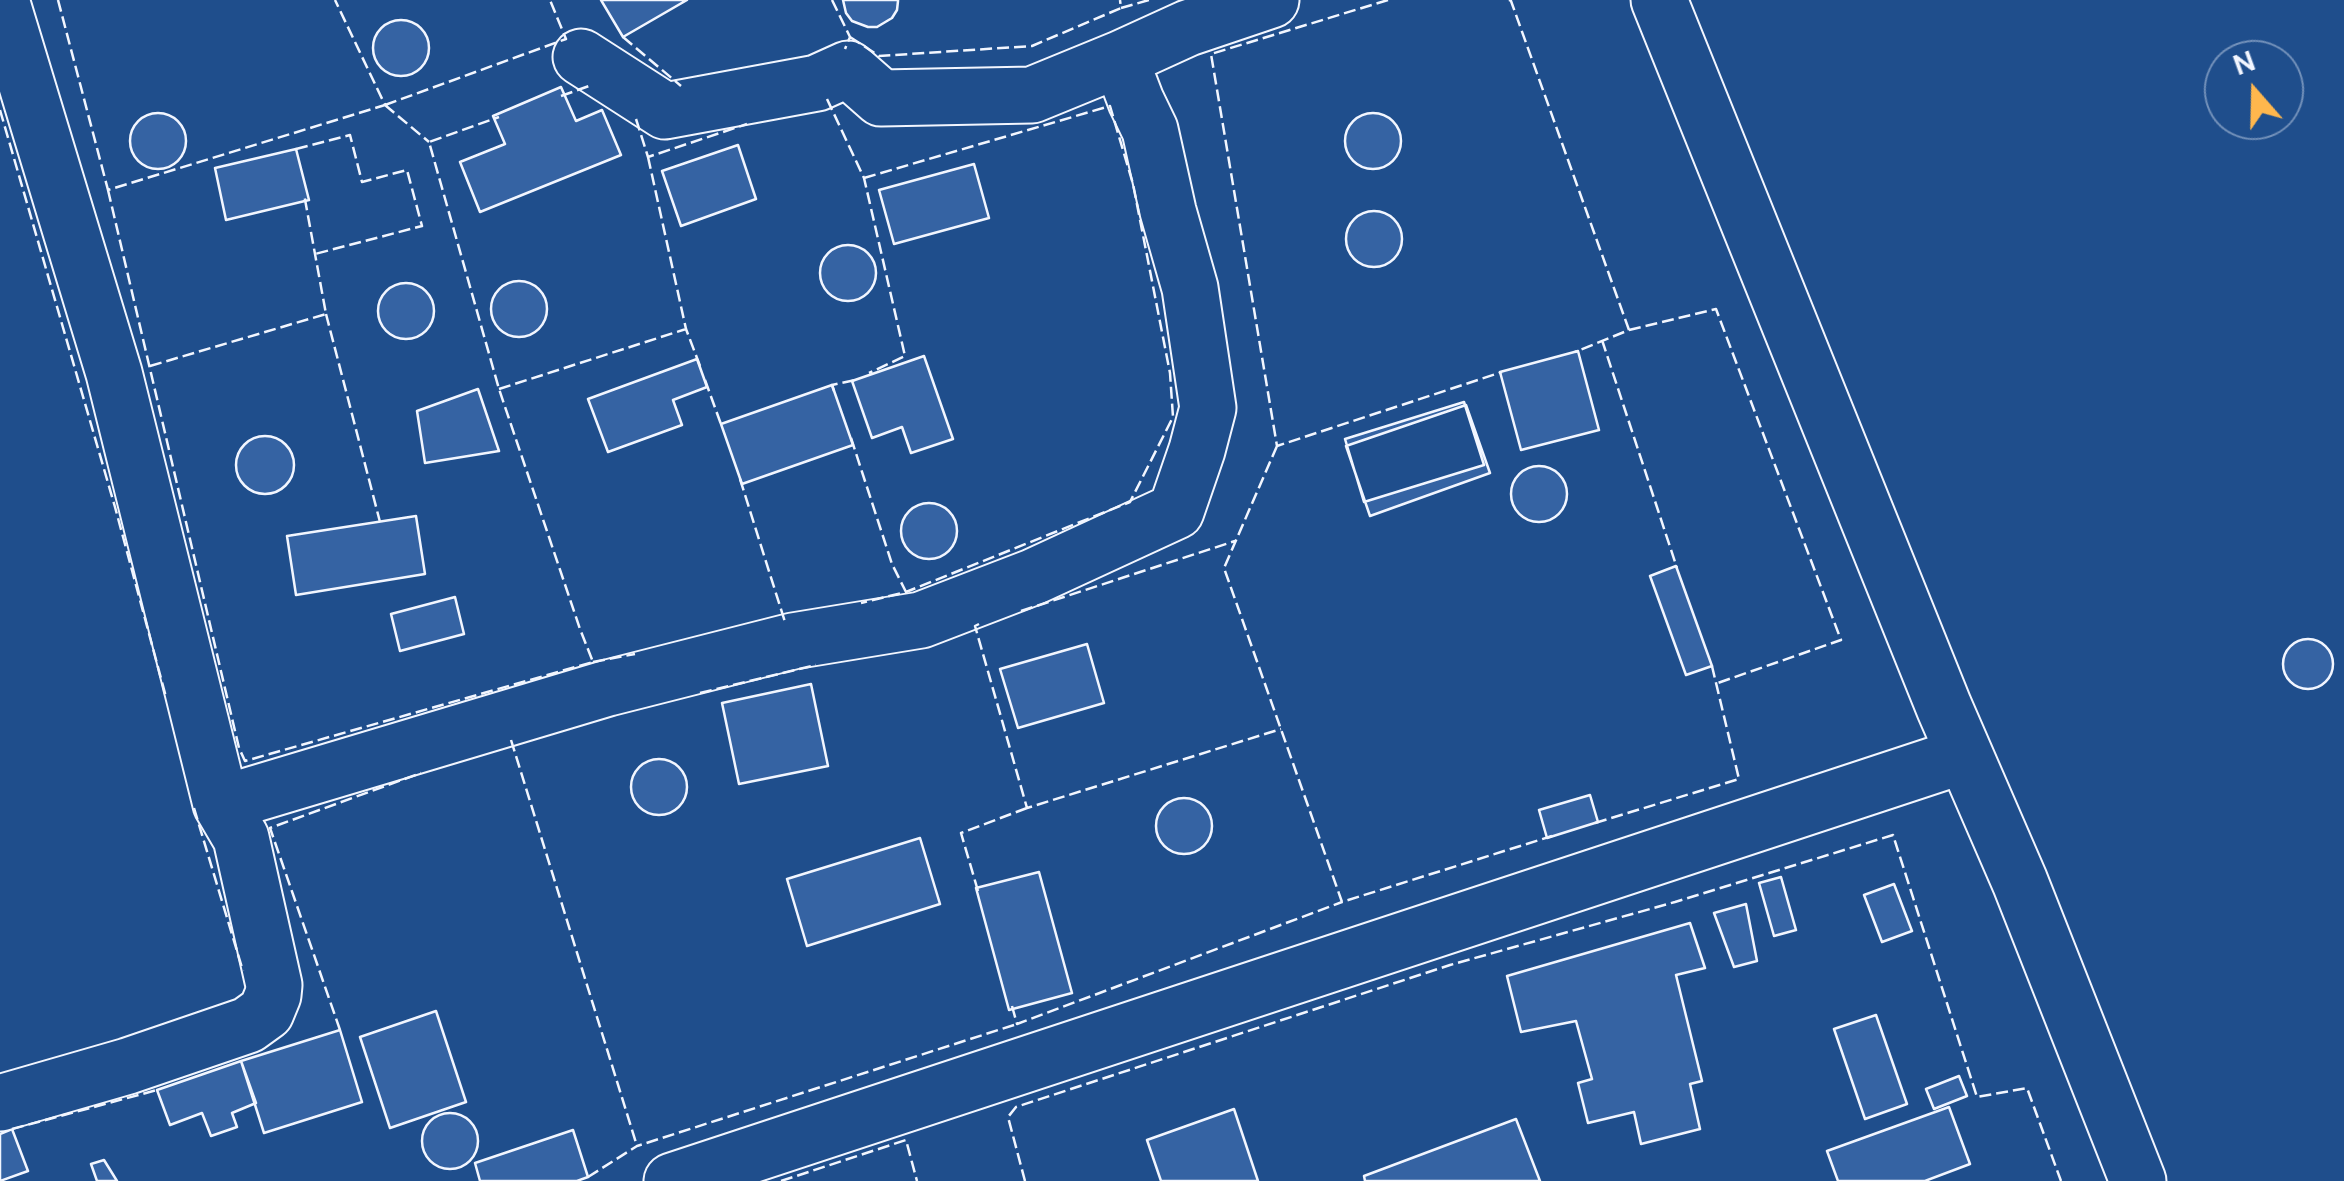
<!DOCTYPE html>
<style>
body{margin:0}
#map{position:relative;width:2344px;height:1181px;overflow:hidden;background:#1f4e8c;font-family:"DM Sans",sans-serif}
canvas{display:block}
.north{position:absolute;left:2204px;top:40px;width:100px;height:100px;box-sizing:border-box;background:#1f4e8c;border:2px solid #7391ba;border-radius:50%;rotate:340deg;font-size:28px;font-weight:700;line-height:40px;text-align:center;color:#f2f6ff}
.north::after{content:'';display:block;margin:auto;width:35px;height:45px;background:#ffb74d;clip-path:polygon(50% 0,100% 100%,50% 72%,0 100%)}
</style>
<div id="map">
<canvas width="2344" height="1181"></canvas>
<div class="north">N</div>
</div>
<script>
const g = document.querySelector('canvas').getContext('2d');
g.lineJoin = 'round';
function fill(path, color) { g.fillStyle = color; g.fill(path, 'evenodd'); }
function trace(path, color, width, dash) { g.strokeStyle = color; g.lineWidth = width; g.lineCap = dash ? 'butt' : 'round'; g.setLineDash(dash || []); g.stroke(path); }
const building = new Path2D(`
 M601,0H687L623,37Z
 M843,0H898V1L897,10L892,18L877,27H868L852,21L846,13Z
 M373 48a28 28 0 1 1 56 0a28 28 0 1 1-56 0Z
 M561,87L576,121L602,110L621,155L480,212L460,162L505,144L493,116Z
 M1345 141a28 28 0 1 1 56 0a28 28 0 1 1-56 0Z
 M130 141a28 28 0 1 1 56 0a28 28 0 1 1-56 0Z
 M738,145L756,199L681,226L662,171Z
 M296,149L309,200L226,220L215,168Z
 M974,164L989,218L894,244L879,190Z
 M1346 239a28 28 0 1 1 56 0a28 28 0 1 1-56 0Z
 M820 273a28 28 0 1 1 56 0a28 28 0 1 1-56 0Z
 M491 309a28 28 0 1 1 56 0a28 28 0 1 1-56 0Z
 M378 311a28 28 0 1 1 56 0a28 28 0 1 1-56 0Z
 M1578,351L1599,430L1521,450L1500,372Z
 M924,356L953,439L911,453L902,427L872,438L852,381Z
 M697,359L707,387L673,400L682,425L608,452L588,399Z
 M832,385L853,445L742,484L721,424Z
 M478,389L499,451L425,463L417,411Z
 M1464,402L1484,465L1364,502L1345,439Z
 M1466,405L1490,473L1370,516L1346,446Z
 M236 465a29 29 0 1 1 58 0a29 29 0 1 1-58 0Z
 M1511 494a28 28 0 1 1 56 0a28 28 0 1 1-56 0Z
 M901 531a28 28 0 1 1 56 0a28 28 0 1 1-56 0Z
 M416,516L425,574L296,595L287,536Z
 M1676,566L1712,666L1686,675L1650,576Z
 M455,597L464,634L400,651L391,614Z
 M2283 664a25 25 0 1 1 50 0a25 25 0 1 1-50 0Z
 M1087,644L1104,703L1018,728L1000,669Z
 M811,684L828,766L739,784L722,703Z
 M631 787a28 28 0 1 1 56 0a28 28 0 1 1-56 0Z
 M1590,795L1598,822L1547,838L1539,810Z
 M1156 826a28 28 0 1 1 56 0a28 28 0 1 1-56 0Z
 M920,838L940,904L807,946L787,879Z
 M1039,872L1072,993L1009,1010L976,888Z
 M1781,877L1796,930L1774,936L1759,883Z
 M1894,884L1912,931L1882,942L1864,895Z
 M1746,904L1757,961L1734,967L1714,913Z
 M1690,923L1705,968L1676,975L1702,1081L1690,1084L1700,1129L1641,1144L1634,1112L1588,1123L1578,1083L1592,1079L1576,1021L1521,1032L1507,976Z
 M436,1011L466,1102L390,1128L360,1037Z
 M1876,1015L1907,1104L1865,1119L1834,1029Z
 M340,1030L362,1102L264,1133L241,1061Z
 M241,1061L256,1103L232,1113L237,1127L211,1136L202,1113L170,1125L157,1090Z
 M1959,1076L1967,1096L1934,1109L1926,1089Z
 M1949,1107L1970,1164L1925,1181H1838L1827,1151Z
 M1234,1109L1258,1181H1161L1147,1140Z
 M422 1141a28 28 0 1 1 56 0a28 28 0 1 1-56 0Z
 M1516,1119L1540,1181H1365L1364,1176Z
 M12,1129L28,1171L0,1181V1134Z
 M573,1130L588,1177L577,1181H480L475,1163Z
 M104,1160L117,1181H97L91,1164Z`);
fill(building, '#3563a3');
trace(building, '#f2f6ff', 2.5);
const minor = new Path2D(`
 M1659,0L1944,707L2020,882L2138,1181
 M581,57L665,111L817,83L848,69L881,98L1032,95L1120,59
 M221,804L608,688L793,641L921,620L1033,577L1176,511L1197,450L1208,408L1190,288L1168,211L1150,130L1136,101L1120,59L1188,28L1271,0
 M0,1103L128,1066L248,1025L266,1012L273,995L274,985L241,838L221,804L114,373L1,0
 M672,1181L1965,755`);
trace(minor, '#f2f6ff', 59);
trace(minor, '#1f4e8c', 55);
trace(new Path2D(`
 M58,0L108,190L385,105L335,0
 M832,0L850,37L845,49
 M1388,0L1211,54L1277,446L1502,372
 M1509,0L1511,1L1629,330L1575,352
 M1121,8L1149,0
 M623,37L681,86
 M850,37L879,56L1032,46L1121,8L1120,0
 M561,96L589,86
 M827,99L864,178L905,356L869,373
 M385,105L566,39L550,0
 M385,105L429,142
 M0,110L115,507L166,697
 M636,119L648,157L747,124
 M296,149L350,135L362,182L407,170L422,226L315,254
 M648,157L686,329L700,366
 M864,178L1110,106L1133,184L1170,373L1173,417L1130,502L906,592
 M108,190L239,748L245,761L593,662L580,629L499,389L429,142L499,117
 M326,314L380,522
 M1629,330L1716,309L1841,640L1715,684
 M1602,340L1677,568
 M150,366L326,314L304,194
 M705,380L722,427
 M499,389L686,329
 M834,391L832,385L855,380
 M851,438L892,564L906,592L861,603
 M1277,446L1224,568L1342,902L1552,836
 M740,479L785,622
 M1021,611L1235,541
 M979,624L975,626L1027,808L1281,729
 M593,662L635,654
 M700,693L816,665
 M511,740L637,1146
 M194,808L243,971
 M1595,823L1739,779L1711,662
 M978,891L961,833L1027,808
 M1012,1006L1017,1024L1342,902
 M340,1030L270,828L421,773
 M12,1129L157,1090
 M588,1177L637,1146L1017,1024
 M781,1181L906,1140L917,1181
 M1025,1181L1008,1117L1016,1107L1450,965L1675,902L1893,835L1977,1097L2027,1088L2061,1181`), '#f2f6ff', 2.5, [12, 5]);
</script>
